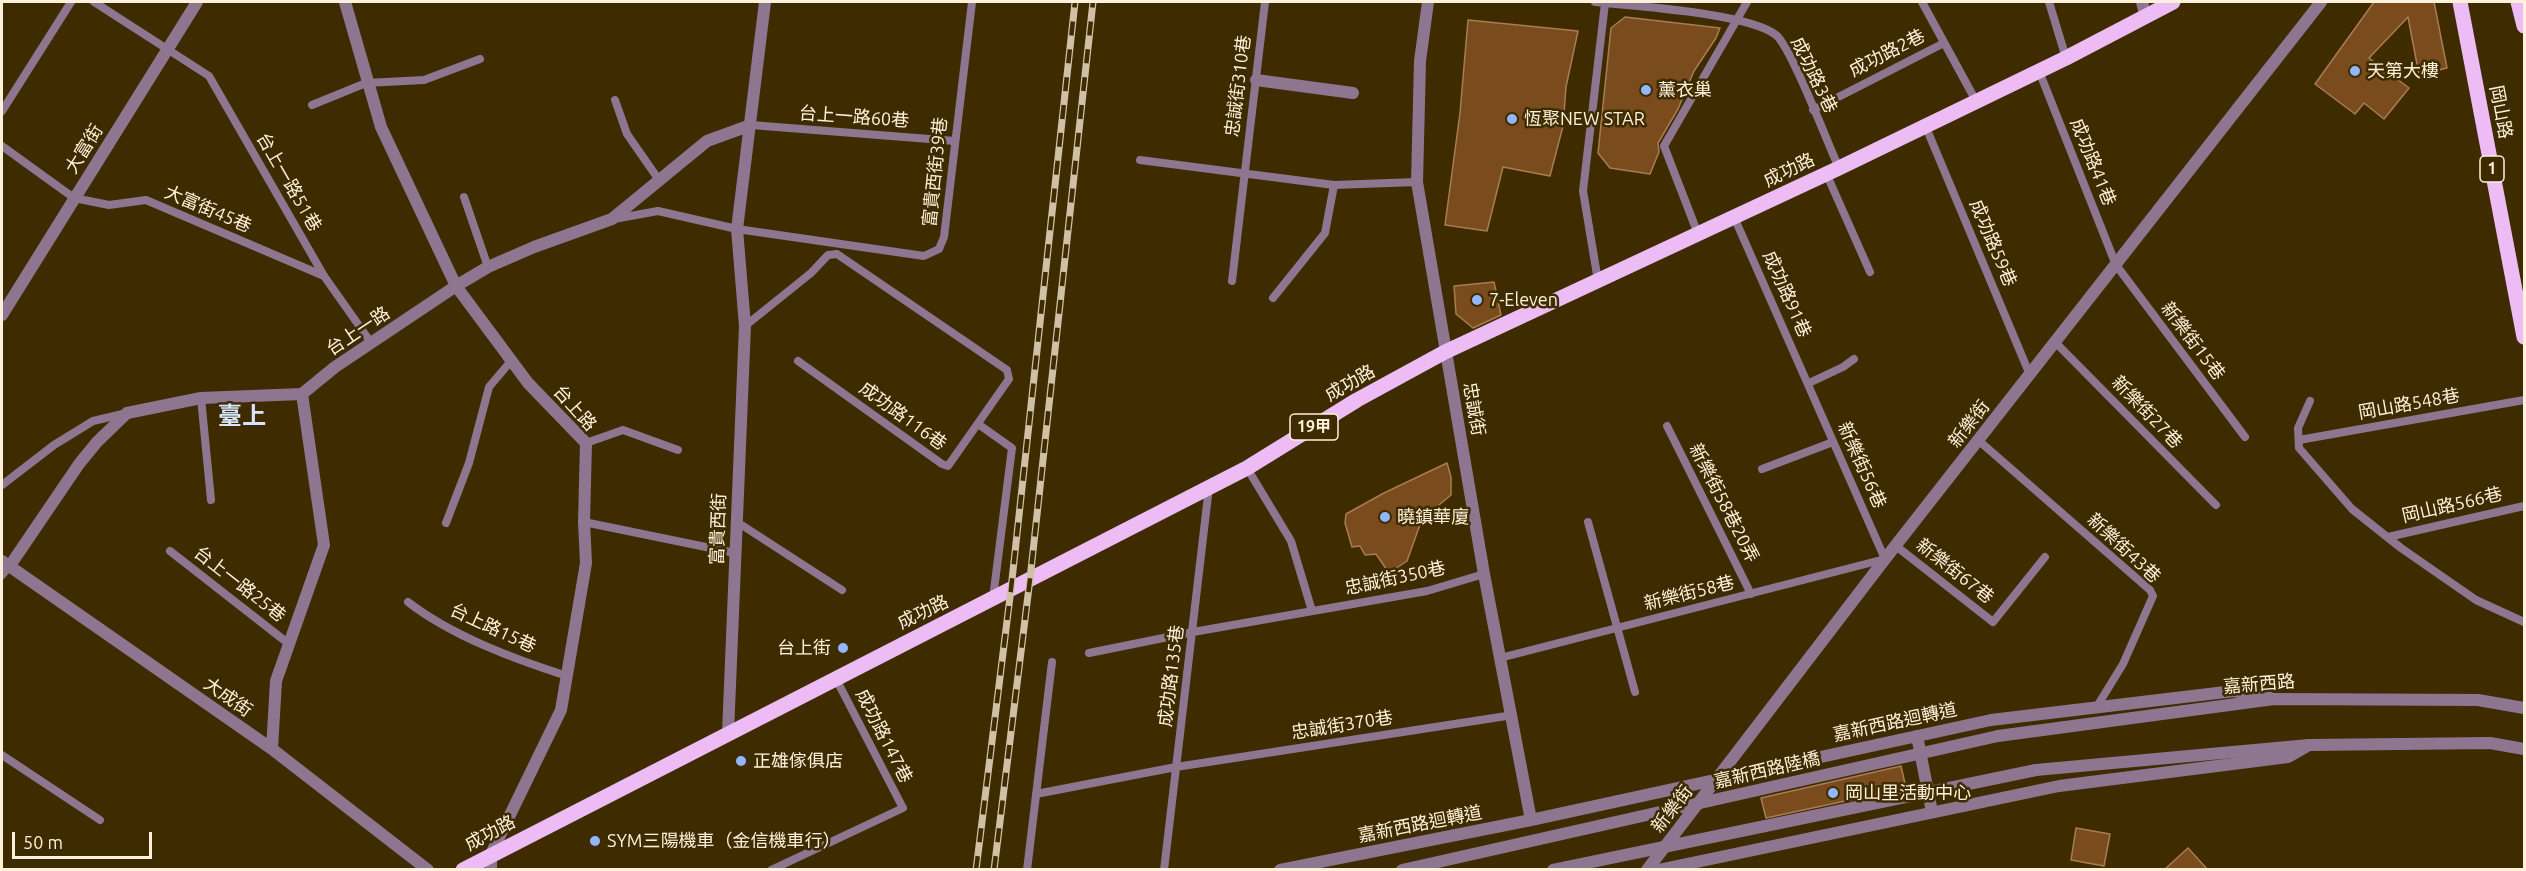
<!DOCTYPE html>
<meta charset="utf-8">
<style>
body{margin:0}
#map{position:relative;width:2526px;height:871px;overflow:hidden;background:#3f2b00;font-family:Ubuntu,sans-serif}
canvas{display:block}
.frame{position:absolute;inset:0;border:3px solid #fef1db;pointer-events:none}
.scale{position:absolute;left:12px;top:832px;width:140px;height:27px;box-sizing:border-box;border:3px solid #fef1db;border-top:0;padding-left:8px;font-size:18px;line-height:21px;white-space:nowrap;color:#fef1db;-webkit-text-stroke:4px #3f2b00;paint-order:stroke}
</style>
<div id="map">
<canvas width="2526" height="871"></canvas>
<div class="frame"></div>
<div class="scale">50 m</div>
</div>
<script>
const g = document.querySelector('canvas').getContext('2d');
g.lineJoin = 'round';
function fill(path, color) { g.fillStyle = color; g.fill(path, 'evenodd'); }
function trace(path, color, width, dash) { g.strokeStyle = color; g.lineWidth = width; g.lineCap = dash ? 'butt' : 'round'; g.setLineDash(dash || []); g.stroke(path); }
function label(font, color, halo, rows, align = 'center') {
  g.font = font + ' Ubuntu,"Noto Sans TC",sans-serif'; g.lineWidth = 5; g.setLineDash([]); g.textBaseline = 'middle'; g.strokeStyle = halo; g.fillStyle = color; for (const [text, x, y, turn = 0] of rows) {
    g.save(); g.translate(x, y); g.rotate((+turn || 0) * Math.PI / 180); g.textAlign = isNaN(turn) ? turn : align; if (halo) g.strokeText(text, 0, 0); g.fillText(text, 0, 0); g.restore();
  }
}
const building = new Path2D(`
 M2374,2H2434L2447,68L2419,75L2408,17L2369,58L2409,88L2384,119L2364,103L2355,114L2315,84Z
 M1625,17L1720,28L1716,38L1694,71L1678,109L1658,143L1659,152L1650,174L1610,168L1598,153L1611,28Z
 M1468,20L1578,31L1566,87L1563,126L1550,176L1503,167L1487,231L1445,225L1460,113Z
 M1494,282L1501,315L1473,328L1456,314L1454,286Z
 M1447,463L1451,477V495L1422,519L1407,561L1389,573L1376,554L1365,555L1360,546L1352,547L1345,523L1346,514L1384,493Z
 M1901,766L1906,788L1766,818L1761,798Z
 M2076,828L2110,834L2104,866L2071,860Z
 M2188,848L2208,870H2164Z`);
fill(building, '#7a4b1c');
trace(building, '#aa7c53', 1.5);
trace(new Path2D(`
 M94,2L209,76L324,276L372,344
 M1595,2C1634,6 1748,13 1776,35C1791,47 1828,144 1839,168
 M1922,2L1976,101
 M2049,2L2066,58
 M2039,71L2116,265L2245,437
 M615,100L627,134L659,180
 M312,105L366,83L424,80L480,59
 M1813,110L1944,43
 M2,111L71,2
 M751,125L955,141
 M1925,125L2030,375
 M2,146L74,198L109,205L146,200L324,276
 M1140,160L1334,185L1417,182
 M1826,173L1870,272
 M464,197L488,267
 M614,219L658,211L737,229L924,256L939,249L944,237L972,2
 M1698,234L1664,146L1747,2
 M1232,281L1265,2
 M1598,281L1583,191L1605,3
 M1273,298L1325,233L1334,185
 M745,326L811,273L828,255L837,254L1007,370L1009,379L948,466L942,464L798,361
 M2055,342L2216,505
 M1809,383L1843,367L1854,359
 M201,398L211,500
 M2310,401L2298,428L2299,448L2352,509L2401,548L2476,600L2524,622
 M978,424L1012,448L993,598
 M1667,426L1751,594
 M1978,440L2150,590L2153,596L2123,664L2096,708
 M2299,440L2524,400
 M586,443L623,430L678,450
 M1247,468L1291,541L1312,611
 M1762,469L1833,442
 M2,485L54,445L93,421L127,413
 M584,522L735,553
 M737,522L842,590
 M1588,522L1635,692
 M446,523L469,463L489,387L511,361
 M2388,537L2524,506
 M1896,546L1993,622L2045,557
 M170,551L289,644
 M2,575L9,567
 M408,602C452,636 514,659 567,676
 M1089,653L1193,632L1427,591L1484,574
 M1500,658L1885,559L1734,217
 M2,755L100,820
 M1036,794L1176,767L1513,715
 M771,870L903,808L835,677
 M1027,870L1052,662
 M1164,870L1209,487`), '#8e7691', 8);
trace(new Path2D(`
 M345,2L381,127L456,286L528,383L586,443L584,522L586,563L561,710L491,854V870
 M1428,2L1420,61L1417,182L1484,574L1531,820
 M2142,2L2145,14
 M1256,80L1353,93
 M2,315L197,2
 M2,561L272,749L428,870
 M9,567L79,464L97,442L127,413L201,398L302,394
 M728,733L745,326L737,229L765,2
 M1917,736L1932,812
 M272,749L276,681L324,545L302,394L335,367L456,286L488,267L534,247L612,219L707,141L751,125
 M1280,870L1531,820L1991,720L2234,691L2270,698
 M1658,870L2059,786L2288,757L2309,745`), '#8e7691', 12);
trace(new Path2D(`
 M1998,736L2274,699L2478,700L2524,708
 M2036,770L2309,745L2490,743L2524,749
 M1647,870L1885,559L2321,2`), '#8e7691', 12);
trace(new Path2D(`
 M2460,2L2524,337
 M2518,2L2524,26
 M463,870L1247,468L1357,400L1445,352L1839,168L2066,58L2173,2`), '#edbcf4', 15);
const rail = new Path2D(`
 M976,870L1011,589L1075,2
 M994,870L1030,579L1093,2`);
trace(rail, '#d0c1a6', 7);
trace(rail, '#3f2b00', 4.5, [14]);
trace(new Path2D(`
 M1402,870L1998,736
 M1553,870L2036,770`), '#8e7691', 12);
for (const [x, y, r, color] of [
 [2355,71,6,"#92b7fd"],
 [1646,90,6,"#92b7fd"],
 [1512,119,6,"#92b7fd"],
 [1477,300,6,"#92b7fd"],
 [1385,517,6,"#92b7fd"],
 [843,648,6,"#92b7fd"],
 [741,761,6,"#92b7fd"],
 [1833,793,6,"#92b7fd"],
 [595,841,6,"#92b7fd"]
]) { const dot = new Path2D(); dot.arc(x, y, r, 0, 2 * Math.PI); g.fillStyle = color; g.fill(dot); trace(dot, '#3f2b00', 2); }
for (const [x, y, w] of [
 [2492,169,24],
 [1314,427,48]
]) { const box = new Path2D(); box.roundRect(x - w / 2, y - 13, w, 26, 4.5); g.fillStyle = '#3f2b00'; g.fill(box); trace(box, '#fef1db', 1.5); }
label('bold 16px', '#fef1db', null, [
 ["1",2492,169],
 ["19甲",1314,427]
]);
label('18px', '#fef1db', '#3f2b00', [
 ["成功路2巷",1887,53,-27],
 ["成功路3巷",1814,75,64],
 ["忠誠街310巷",1238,86,-83],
 ["岡山路",2501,112,79],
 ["台上一路60巷",854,117,4],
 ["大富街",84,149,-58],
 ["成功路41巷",2093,162,68],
 ["成功路",1789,170,-26],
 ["富貴西街39巷",935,172,-84],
 ["台上一路51巷",289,182,60],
 ["大富街45巷",208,209,23],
 ["成功路59巷",1993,243,67],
 ["成功路91巷",1787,294,66],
 ["台上一路",358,331,-34],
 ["新樂街15巷",2193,341,53],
 ["成功路",1350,383,-30],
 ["岡山路548巷",2409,404,-10],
 ["台上路",575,408,48],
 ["忠誠街",1474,409,80],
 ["新樂街27巷",2147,412,46],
 ["成功路116巷",903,416,36],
 ["新樂街",1969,424,-52],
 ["新樂街56巷",1862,465,66],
 ["新樂街58巷20弄",1724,503,63],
 ["岡山路566巷",2452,505,-13],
 ["富貴西街",718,529,-88],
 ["新樂街43巷",2124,548,43],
 ["新樂街67巷",1955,571,38],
 ["忠誠街350巷",1395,578,-12],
 ["台上一路25巷",240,584,38],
 ["新樂街58巷",1689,593,-14],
 ["成功路",923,612,-26],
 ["台上路15巷",493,628,25],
 ["成功路135巷",1171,676,-83],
 ["嘉新西路",2259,684,-5],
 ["大成街",228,697,35],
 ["嘉新西路迴轉道",1895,722,-12],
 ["忠誠街370巷",1342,725,-9],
 ["成功路147巷",884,736,63],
 ["嘉新西路陸橋",1767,770,-13],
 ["新樂街",1672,809,-52],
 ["嘉新西路迴轉道",1420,824,-11],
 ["成功路",490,833,-28]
]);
label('18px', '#fef1db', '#3f2b00', [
 ["天第大樓",2367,71],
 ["薰衣巢",1658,90],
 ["恆聚NEW STAR",1524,119],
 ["7-Eleven",1489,300],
 ["曉鎮華廈",1397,517],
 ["台上街",831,648,"right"],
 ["正雄傢俱店",753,761],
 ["岡山里活動中心",1845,793],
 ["SYM三陽機車（金信機車行）",607,841]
], 'left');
label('bold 24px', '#d5e4ff', '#3f2b00', [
 ["臺上",242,416]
]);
</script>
